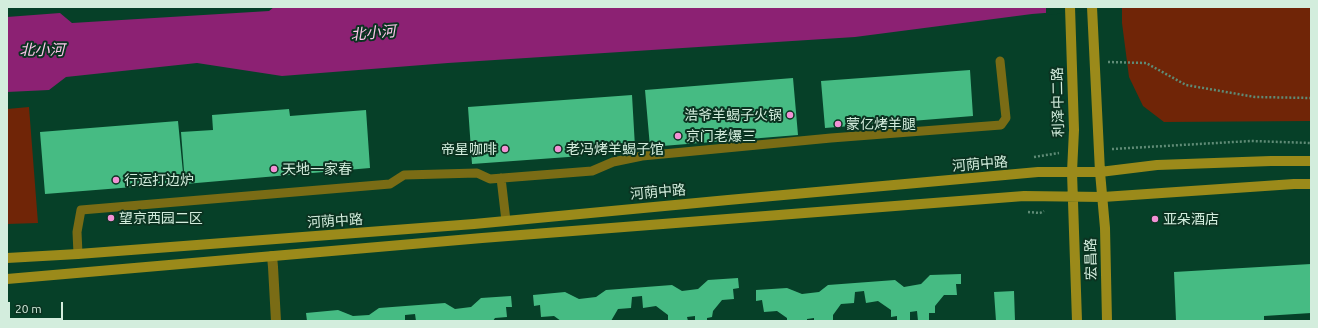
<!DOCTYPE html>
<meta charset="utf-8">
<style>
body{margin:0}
#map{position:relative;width:1318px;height:328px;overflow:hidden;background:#064028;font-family:Ubuntu,sans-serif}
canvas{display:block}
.frame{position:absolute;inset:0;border:8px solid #d3eddd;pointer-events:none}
.scale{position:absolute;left:8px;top:302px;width:55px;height:18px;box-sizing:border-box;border:2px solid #d3eddd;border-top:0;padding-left:5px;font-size:12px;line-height:14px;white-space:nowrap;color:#d3eddd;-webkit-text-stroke:3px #0b3321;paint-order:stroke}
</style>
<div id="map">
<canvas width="1318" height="328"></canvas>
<div class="frame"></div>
<div class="scale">20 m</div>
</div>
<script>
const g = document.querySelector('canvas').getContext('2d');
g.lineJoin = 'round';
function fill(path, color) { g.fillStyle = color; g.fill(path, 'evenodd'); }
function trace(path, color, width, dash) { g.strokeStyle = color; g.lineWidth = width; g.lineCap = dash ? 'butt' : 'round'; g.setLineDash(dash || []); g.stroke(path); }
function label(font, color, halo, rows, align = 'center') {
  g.font = font + ' Ubuntu,"Noto Sans SC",sans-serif'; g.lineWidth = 4; g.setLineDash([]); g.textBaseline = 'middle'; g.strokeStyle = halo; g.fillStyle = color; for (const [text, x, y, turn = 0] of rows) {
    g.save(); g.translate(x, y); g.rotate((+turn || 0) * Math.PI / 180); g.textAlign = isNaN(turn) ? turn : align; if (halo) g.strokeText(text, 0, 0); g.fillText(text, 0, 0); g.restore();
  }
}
fill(new Path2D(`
 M1122,7H1311V121L1164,122L1143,106L1129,77L1122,23Z
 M29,107L38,223L7,224V109Z`), '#702507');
fill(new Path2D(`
 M274,7H1121L1032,14L855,37L448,63L282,76L197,63L66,77L49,90L7,92V17L60,13L72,23L269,11Z`), '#8c2173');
fill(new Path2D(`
 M1046,7H1122V8L1046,15Z`), '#064028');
fill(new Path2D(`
 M970,70L973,116L825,128L821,81Z
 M793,78L798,135L650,147L645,90Z
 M632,95L635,147L582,151V156L472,164L468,107Z
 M289,109L290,116L366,110L370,168L185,184L181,132L213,130L212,115Z
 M178,121L184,183L45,194L40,132Z
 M1311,264V313L1264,316V321H1176L1174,272Z
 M961,274V284H956L957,295H944L935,306V313H929V321H918L917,311L910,312V321H897V316L891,317V310L878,301L866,303L864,291L855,292L854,303L841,304L833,315V321H814V318L807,319V321H787V318L777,311L764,312L762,300L756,301V290L787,288L802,294L819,292L828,285L895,280L904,287L921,284L930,275Z
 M738,278L739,288L733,289L734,299L722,300L713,311L712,317L707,318V321H695V316L687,317L688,321H668V315L656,306L643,308L642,296L632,297L631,308L618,309L611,321H561L554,316L541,317L540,305L534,306L533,295L565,292L579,299L596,297L606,290L672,285L682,291L698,289L708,280Z
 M1014,291L1015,321H996L994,292Z
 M511,296L512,307H506L507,317L495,318L493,321H416L415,314L405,315V321H307L306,313L338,310L353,316L369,315L379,308L445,303L455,309L471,307L481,298Z`), '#46bb83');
trace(new Path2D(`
 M1108,62L1146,63L1186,85L1255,97L1311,98
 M1112,149L1251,141L1311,143
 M1034,157L1059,153
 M1028,212L1040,213L1044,211`), '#5f8b76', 2.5, [2, 2]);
trace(new Path2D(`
 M501,178L506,221
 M78,254L77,232L81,210L390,184L404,175L477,173L490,179L592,171L613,162L642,156L831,138L1001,125L1006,118L1000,61`), '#7a6c15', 9);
trace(new Path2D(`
 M272,256L273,267L276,321`), '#7a6c15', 10);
trace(new Path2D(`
 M1070,7L1074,130L1072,172L1077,321
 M1092,7L1100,172L1105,228L1107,321
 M7,258L78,254L474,224L728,200L1038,172H1100L1157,165L1271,161H1311
 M7,279L482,238L1024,196L1103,197L1294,184H1311`), '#9b8a1a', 10);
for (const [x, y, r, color] of [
 [790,115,4,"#f391d5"],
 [838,124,4,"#f391d5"],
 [678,136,4,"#f391d5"],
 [505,149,4,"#f391d5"],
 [558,149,4,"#f391d5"],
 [274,169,4,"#f391d5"],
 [116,180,4,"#f391d5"],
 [111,218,4,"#f391d5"],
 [1155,219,4,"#f391d5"]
]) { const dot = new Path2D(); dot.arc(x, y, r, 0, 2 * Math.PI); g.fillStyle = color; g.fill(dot); trace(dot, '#0b3321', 1.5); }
label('14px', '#d3eddd', '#0b3321', [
 ["利泽中二路",1058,102,-91],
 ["河荫中路",980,164,-5],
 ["河荫中路",658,192,-5],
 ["河荫中路",335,221,-4],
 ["宏昌路",1091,259,-91]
]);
label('14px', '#d3eddd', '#0b3321', [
 ["浩爷羊蝎子火锅",782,115,"right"],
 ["蒙亿烤羊腿",846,124],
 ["京门老爆三",686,136],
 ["帝星咖啡",497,149,"right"],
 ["老冯烤羊蝎子馆",566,149],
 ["天地一家春",282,169],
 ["行运打边炉",124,180],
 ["望京西园二区",119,218],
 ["亚朵酒店",1163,219]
], 'left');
label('italic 15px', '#fec6ea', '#0b3321', [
 ["北小河",373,33,-5],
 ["北小河",42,50]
]);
</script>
